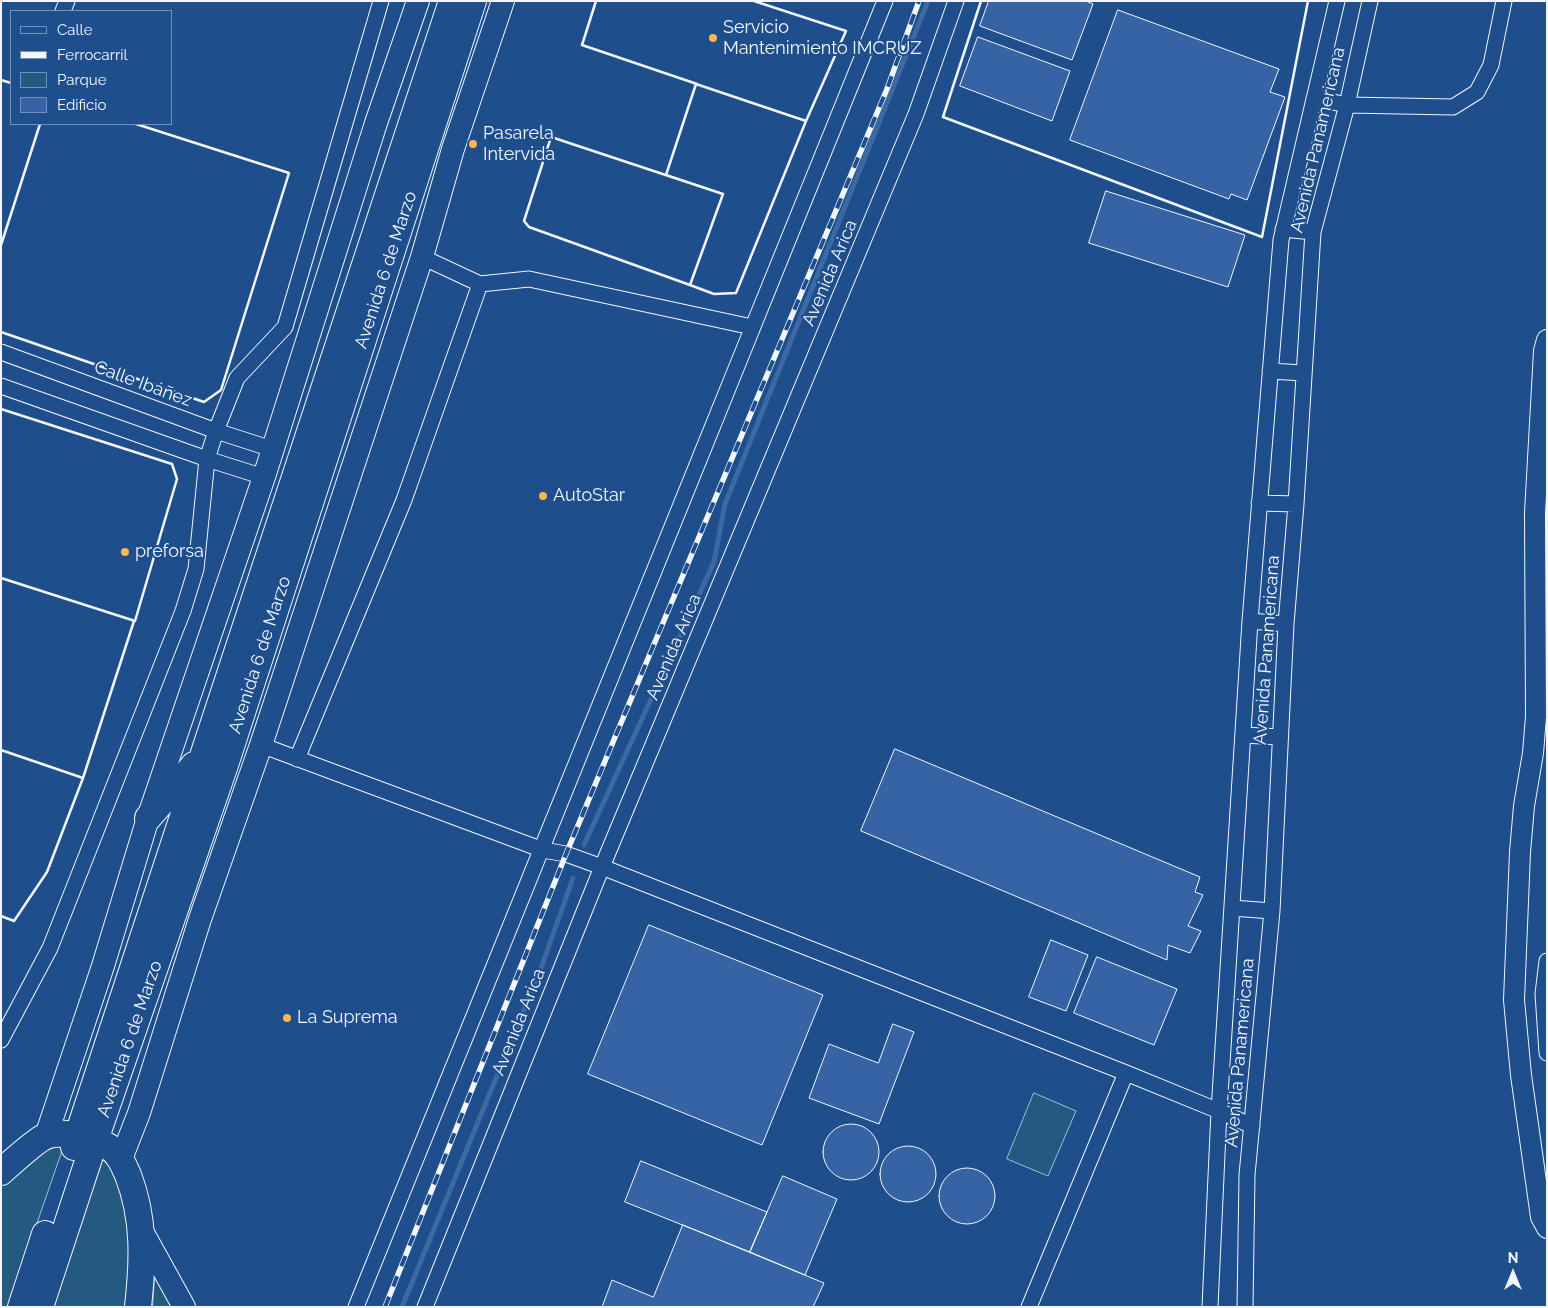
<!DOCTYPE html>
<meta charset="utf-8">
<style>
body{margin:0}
#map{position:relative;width:1548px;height:1308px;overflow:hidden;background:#1f4e8c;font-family:Raleway,sans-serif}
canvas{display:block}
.frame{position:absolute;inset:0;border:2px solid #f2f6ff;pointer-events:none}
.legend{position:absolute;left:10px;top:10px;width:162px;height:115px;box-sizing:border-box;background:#1f4e8c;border:1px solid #7391ba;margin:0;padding:6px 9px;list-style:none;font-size:15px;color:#f2f6ff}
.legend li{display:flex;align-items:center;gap:10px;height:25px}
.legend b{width:25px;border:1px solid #7391ba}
.north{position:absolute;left:1488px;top:1248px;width:50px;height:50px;-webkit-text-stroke:4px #1f4e8c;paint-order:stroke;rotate:0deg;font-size:14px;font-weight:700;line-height:20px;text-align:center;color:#f2f6ff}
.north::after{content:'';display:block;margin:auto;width:18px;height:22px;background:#f2f6ff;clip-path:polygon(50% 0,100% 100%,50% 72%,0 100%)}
</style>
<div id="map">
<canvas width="1548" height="1308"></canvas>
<div class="frame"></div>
<ul class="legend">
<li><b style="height:6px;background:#1f4e8c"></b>Calle</li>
<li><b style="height:6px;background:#f2f6ff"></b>Ferrocarril</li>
<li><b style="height:14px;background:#245a82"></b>Parque</li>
<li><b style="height:14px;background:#3563a3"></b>Edificio</li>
</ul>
<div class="north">N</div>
</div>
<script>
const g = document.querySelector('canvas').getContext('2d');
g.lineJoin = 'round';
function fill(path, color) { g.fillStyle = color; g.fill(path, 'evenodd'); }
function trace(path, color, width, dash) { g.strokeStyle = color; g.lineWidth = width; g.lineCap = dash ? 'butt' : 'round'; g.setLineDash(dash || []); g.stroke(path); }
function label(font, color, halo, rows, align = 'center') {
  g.font = font + ' Raleway,sans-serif'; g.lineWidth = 4; g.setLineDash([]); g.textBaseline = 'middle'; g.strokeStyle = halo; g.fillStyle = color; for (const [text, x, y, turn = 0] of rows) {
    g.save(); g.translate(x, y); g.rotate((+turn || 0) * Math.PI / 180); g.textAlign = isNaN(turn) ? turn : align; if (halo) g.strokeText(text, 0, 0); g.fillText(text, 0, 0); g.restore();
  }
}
const green = new Path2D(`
 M1034,1093L1076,1111L1048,1176L1007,1159Z
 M64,1145L8,1307H1V1186C17,1169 40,1149 64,1145Z
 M101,1158L115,1172L124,1196L131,1249L128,1307H53Z
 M155,1272L174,1307H153Z`);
fill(green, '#245a82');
trace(green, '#a8bbd7', 1);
trace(new Path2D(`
 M584,845L714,562L725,504L928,1
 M402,1307L540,971L573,878`), '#3b69a3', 5);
const building = new Path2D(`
 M989,1H1086L1093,4L1072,60L980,26Z
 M1118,10L1279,69L1270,92L1285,97L1247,200L1231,194L1229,199L1070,140Z
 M978,37L1070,71L1052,121L960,86Z
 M1106,191L1245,235L1228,287L1089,243Z
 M895,749L1200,877L1195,892L1203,895L1188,926L1201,931L1190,953L1168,945L1167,960L861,831Z
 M649,925L823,995L762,1145L588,1074Z
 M1051,940L1088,955L1066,1011L1029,997Z
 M1097,957L1177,989L1154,1045L1074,1013Z
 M893,1024L914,1032L879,1124L809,1098L829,1044L878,1063Z
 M823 1152a28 28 0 1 1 56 0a28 28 0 1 1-56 0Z
 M880 1174a28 28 0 1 1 56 0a28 28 0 1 1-56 0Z
 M641,1161L767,1212L750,1252L625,1202Z
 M939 1196a28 28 0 1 1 56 0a28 28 0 1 1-56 0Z
 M783,1176L837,1199L805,1275L750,1252Z
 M683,1225L824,1283L813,1307H602L612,1280L653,1297Z`);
fill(building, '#3563a3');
trace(building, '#f2f6ff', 1);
const street = new Path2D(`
 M63,11L67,1
 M1314,98L1347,105L1453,107L1477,92L1491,65L1504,1
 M1283,229L1313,232
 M422,257L480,284L529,279L752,327
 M1,352L216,431L272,449
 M1270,371L1304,373
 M1,386L207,459L264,477
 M1259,503L1296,504
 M1250,621L1286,624
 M1243,735L1280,737
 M261,745L543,850L566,854L602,867L1126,1073L1219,1111L1252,1126
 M297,759L404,500L480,284
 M1232,908L1272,911
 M1547,961L1543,994L1547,1053
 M1,1040L50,948L183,611L196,569L207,459L216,431L237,378L285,327L381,1
 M356,1307C534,872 708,436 885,1
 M425,1307L602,867L916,114L956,1
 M1029,1307L1126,1073
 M1210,1307L1219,1111L1250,621L1281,240L1337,1
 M1245,1307L1247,1175L1272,911L1286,624L1296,504L1313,232L1347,105L1370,1`);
const secondary = new Path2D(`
 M1547,340L1544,351L1535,513L1536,717L1533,753L1524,806L1520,852L1514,1000L1521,1075L1541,1217L1547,1228`);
const primary = new Path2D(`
 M46,1136L103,966L148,818L264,477L376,123L418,1
 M121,1159L139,1113L200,919L261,745L422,257L453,149L503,1
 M142,1231L184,1307`);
const highway = new Path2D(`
 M148,818L194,765
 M74,1147L452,1
 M1,1172C10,1164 36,1140 46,1136C57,1131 73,1135 84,1137C92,1139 102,1142 109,1147C119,1154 123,1164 128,1175C145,1219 143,1261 138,1307
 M21,1307L45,1234
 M40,1307L95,1140L225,765L473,1`);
trace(street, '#f2f6ff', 17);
trace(secondary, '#f2f6ff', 22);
trace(primary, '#f2f6ff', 24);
trace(highway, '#f2f6ff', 28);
trace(street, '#1f4e8c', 15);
trace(secondary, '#1f4e8c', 20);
trace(primary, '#1f4e8c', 22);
trace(highway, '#1f4e8c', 26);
const rail = new Path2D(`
 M385,1307L566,854L887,89L919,1`);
trace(rail, '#f2f6ff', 5.5);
trace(rail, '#1f4e8c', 4, [11]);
trace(new Path2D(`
 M596,1L582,45L697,84
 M754,1L846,31L806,121
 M981,1L943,117L1262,237L1308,1
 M1,80L11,83
 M696,84L806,121L736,293L714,294L690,285L723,194L666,175Z
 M551,137L723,194L690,285L529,227L524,221Z
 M1,245L40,124
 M1,332L204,402L221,390L289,173L136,124
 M1,409L172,464L177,479L135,621L1,578
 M1,750L83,778L134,621
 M1,916L14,921L47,872L83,778H82`), '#f2f6ff', 2.5);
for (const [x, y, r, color] of [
 [713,38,5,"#ffb74d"],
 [473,144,5,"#ffb74d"],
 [543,496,5,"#ffb74d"],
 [125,552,5,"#ffb74d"],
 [287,1018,5,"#ffb74d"]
]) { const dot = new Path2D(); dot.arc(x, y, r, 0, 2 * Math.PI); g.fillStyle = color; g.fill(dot); trace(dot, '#1f4e8c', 2); }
label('18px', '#f2f6ff', '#1f4e8c', [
 ["Servicio",723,28],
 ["Mantenimiento IMCRUZ",723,49],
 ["Pasarela",483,134],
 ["Intervida",483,155],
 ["AutoStar",553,496],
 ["preforsa",135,552],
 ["La Suprema",297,1018]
], 'left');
label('18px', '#f2f6ff', '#1f4e8c', [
 ["Avenida Panamericana",1318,140,-77],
 ["Avenida 6 de Marzo",386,270,-72],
 ["Avenida Arica",830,273,-67],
 ["Calle Ibáñez",143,384,20],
 ["Avenida Arica",674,647,-67],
 ["Avenida Panamericana",1267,650,-86],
 ["Avenida 6 de Marzo",260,655,-72],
 ["Avenida Arica",519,1022,-68],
 ["Avenida 6 de Marzo",130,1039,-71],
 ["Avenida Panamericana",1240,1053,-85]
]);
</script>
